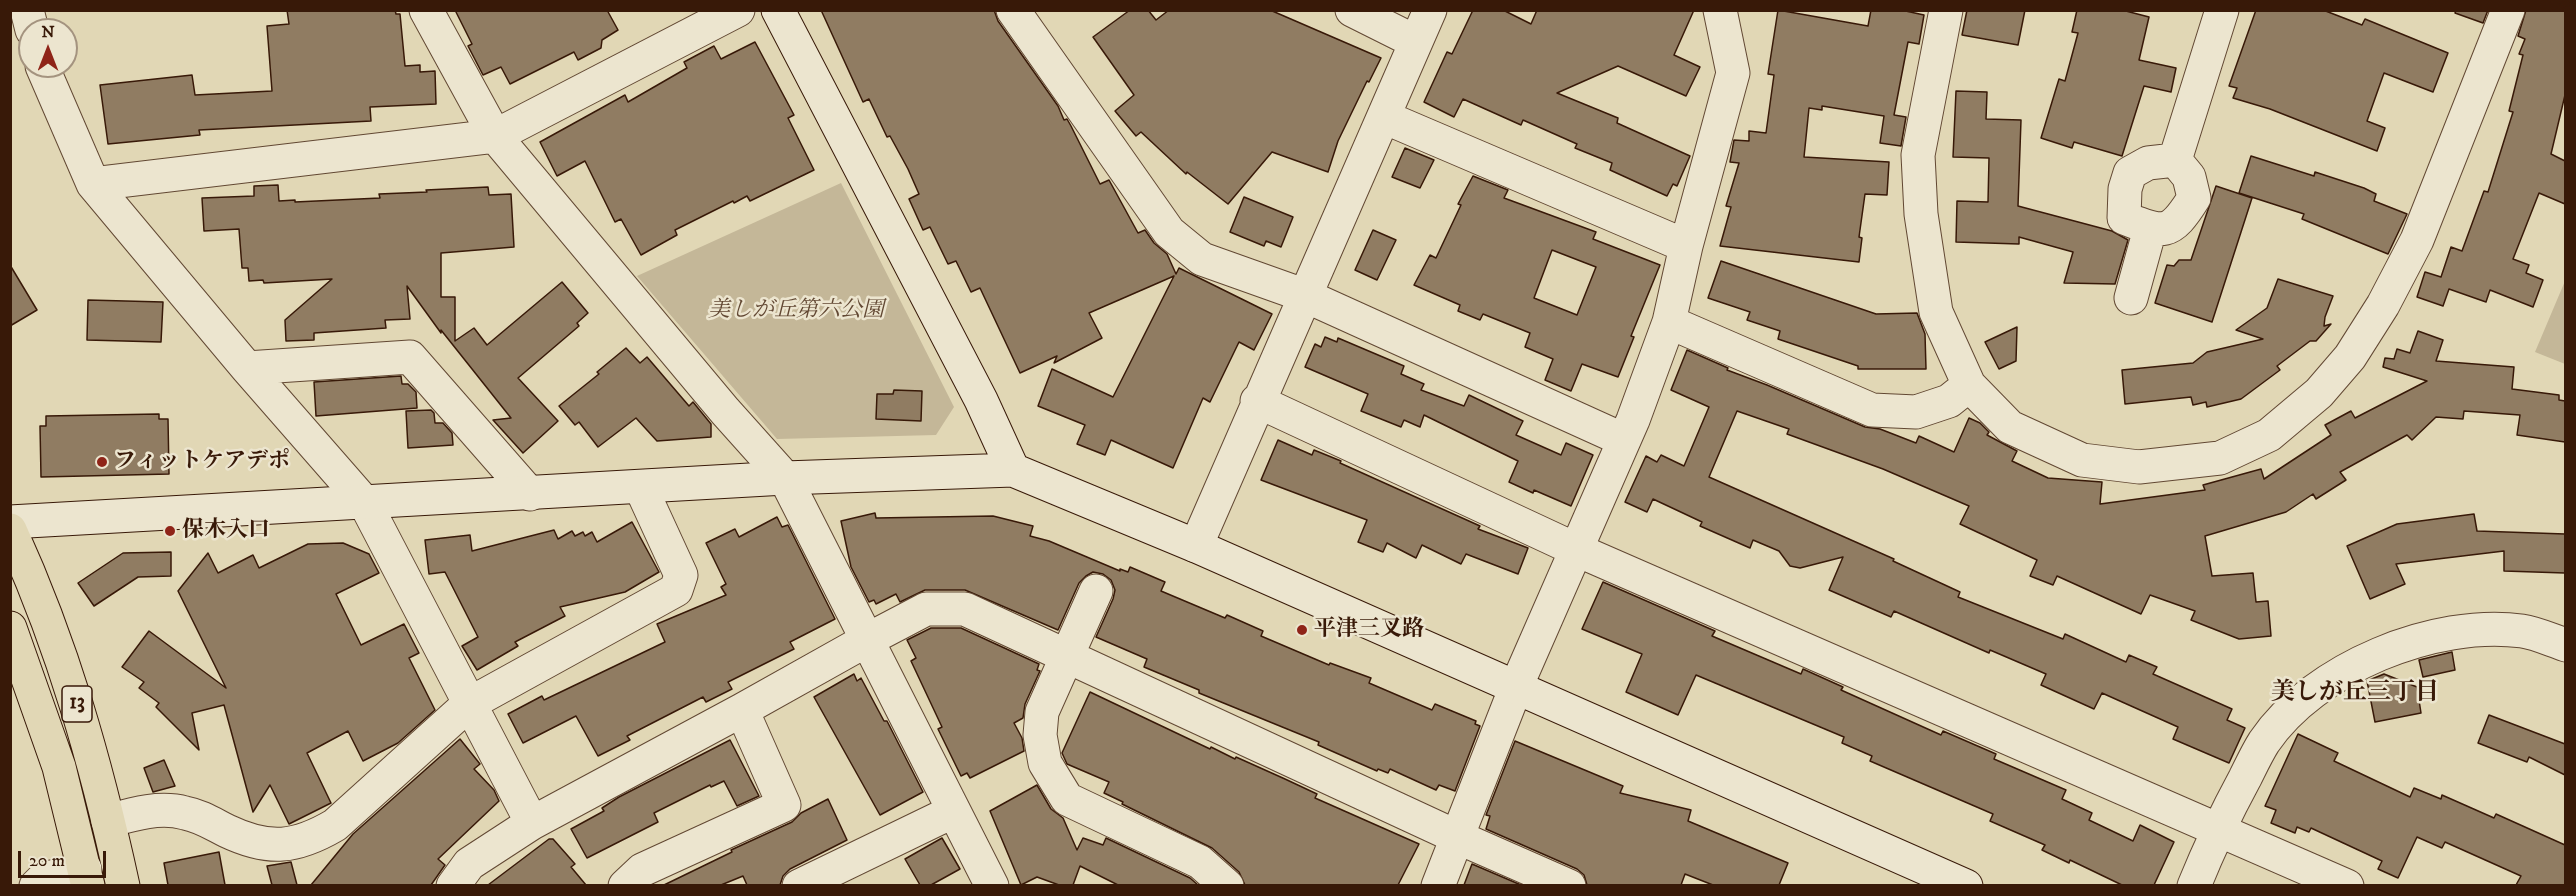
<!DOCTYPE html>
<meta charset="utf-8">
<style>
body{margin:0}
#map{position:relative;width:2576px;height:896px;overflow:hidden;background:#e1d7b5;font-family:"IM FELL DW Pica",serif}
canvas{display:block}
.frame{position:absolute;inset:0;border:12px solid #381908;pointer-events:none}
.north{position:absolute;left:18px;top:18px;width:60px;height:60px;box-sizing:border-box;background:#ece5cf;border:2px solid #a4937f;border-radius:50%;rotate:0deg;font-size:16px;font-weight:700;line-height:24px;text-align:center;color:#381908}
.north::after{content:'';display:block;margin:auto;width:21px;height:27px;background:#8f2418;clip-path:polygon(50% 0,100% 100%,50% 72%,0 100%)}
.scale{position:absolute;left:18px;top:851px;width:88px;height:27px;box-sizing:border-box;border:3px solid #381908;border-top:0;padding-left:8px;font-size:18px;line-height:21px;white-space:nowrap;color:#381908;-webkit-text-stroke:4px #ece5cf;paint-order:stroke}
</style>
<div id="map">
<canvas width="2576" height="896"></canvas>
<div class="frame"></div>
<div class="north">N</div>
<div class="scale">20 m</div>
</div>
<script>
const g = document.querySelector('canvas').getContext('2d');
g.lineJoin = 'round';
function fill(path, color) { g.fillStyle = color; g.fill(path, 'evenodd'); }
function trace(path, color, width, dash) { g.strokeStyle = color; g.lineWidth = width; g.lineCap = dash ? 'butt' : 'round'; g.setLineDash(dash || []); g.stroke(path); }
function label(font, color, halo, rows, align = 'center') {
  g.font = font + ' "IM FELL DW Pica","Noto Serif JP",serif'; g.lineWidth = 5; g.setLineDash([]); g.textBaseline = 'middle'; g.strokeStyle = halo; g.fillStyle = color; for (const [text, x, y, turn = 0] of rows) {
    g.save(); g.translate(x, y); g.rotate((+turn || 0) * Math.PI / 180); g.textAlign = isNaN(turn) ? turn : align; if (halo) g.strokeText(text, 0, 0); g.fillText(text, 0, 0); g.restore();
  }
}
fill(new Path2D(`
 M841,183L954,407L936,435L777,439L637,276Z
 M2565,281V364L2535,352Z`), '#c4b798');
const building = new Path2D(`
 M287,10H395L396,14H400L405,66L420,65V72L435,71L436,104L370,107L371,121L199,130L200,135L108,144L100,85L192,75L195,95L272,91L267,26L289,24Z
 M455,10H607L618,30L602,40L601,48L578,60L574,52L510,84L501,67L483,75L468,46L472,44Z
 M821,10H994L998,21L1058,106L1064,120L1067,119L1071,126L1100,184L1109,180L1138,233L1145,230L1154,243L1167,254L1176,274L1179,268L1272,314L1254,350L1239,342L1210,402L1203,398L1173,468L1111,440L1105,455L1077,444L1085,425L1038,406L1052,369L1113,397L1174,276L1089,313L1102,338L1054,363L1057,356L1020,373L980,288L971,292L956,261L948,264L930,227L923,230L909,199L919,194L908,169L890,136L887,137L869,99L863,102Z
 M1130,10H1148L1156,20L1169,10H1270L1381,58L1369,82L1367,81L1338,141L1328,172L1272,152L1228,204L1187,172L1186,174L1141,132L1136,136L1115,111L1134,95L1093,37Z
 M1473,10H1503L1531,24L1537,10H1694L1674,55L1700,67L1686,96L1618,66L1557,93L1618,118L1617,123L1690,156L1677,186L1673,184L1667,196L1610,170L1612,163L1575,148L1577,144L1523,120L1521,125L1463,99L1454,117L1424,102L1447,52L1452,54Z
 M1778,10L1868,26L1871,10H1901L1924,15L1919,44L1908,42L1894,115L1906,117L1901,146L1880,143L1884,116L1822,106V110L1809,108L1804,157L1889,162L1887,195L1865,194L1859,237L1862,238L1859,262L1720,246L1731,207L1726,206L1739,163L1730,162L1734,140L1749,141V131L1766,133L1774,75L1768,74Z
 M1967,10H2025L2018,45L1962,35Z
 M2077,10H2122L2149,17L2139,60L2176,68L2171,92L2144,86L2122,156L2074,142L2072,148L2041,138L2059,79L2065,81L2078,33L2072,32Z
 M2256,10H2323L2362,25L2365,19L2448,53L2433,92L2384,73L2367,121L2385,128L2377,151L2270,109L2233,98L2237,88L2229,86Z
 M2456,10H2488L2483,23L2455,13Z
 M2526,10H2565V95L2551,154L2565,161V204L2539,193L2513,259L2529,265L2526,273L2543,280L2533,307L2490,290L2486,302L2449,289L2443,306L2417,297L2425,272L2441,277L2451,247L2462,251L2484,191L2488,192L2513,112L2509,111L2523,55L2519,54L2525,39L2518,36Z
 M755,42L794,115L788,118L814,170L750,201L747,196L734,203L733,201L675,230L677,235L641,255L621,219L615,222L585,161L557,176L540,142L625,95L628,102L687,68L684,62L714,46L721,59Z
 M1956,91L1987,92L1986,119L2021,120L2018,206L2112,231L2128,240L2115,284L2064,283L2073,252L2019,237V244L1956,242L1957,201L1988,202L1989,158L1953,157Z
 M1405,148L1434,160L1420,188L1392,177Z
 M2251,156L2314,176L2315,172L2364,188L2376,194L2374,201L2407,214L2388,254L2302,219L2304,214L2239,193Z
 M1473,176L1508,190L1504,198L1596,232L1593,239L1660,265L1631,336L1634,337L1618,377L1582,364L1571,391L1545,380L1553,359L1525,347L1530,333L1483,314L1480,320L1458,311L1460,305L1414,285L1430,255L1436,258L1461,205L1458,204ZM1552,250L1596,267L1577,315L1534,298Z
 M278,185L279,201L295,200V202L380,198L379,194L427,192L426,190L488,187L489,195L511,194L514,247L441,253V297H455V341L474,328L487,345L562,282L588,313L577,323L579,326L518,378L558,421L523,453L493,420L511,418L441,330V333L407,286L410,319L385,320L386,328L314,333V340L286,341L285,320L332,279L264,283L263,280L249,281L248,268H242L239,229L204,231L202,198L254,196V186Z
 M2216,186L2252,198L2212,322L2155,303L2167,265L2174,266L2179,260H2191Z
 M1244,197L1293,217L1281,247L1266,241L1264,246L1230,232Z
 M1373,230L1396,240L1377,280L1355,270Z
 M1721,261L1876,314L1917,313L1925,334L1926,369H1858V366L1778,339L1780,331L1747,320L1750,312L1708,298Z
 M10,265L37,310L10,326Z
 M2278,279L2333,296L2325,317L2324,326L2331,324L2316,341H2310L2277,366L2280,370L2241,399L2207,407L2206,402L2193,405L2191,397L2125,404L2122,370L2193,363L2207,352L2263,339L2236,330L2267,308Z
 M88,300L163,302L161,342L87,340Z
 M2017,327L2016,361L1999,369L1985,342Z
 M2418,331L2443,340L2436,361L2514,367L2512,389L2559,395V400L2565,401V442L2517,435L2520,415L2464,411L2463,419L2436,417L2412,440L2407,435L2340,472L2346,480L2316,499L2313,494L2286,512L2205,536L2212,576L2253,573L2256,602L2268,601L2271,636L2239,639L2191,620L2195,611L2150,595L2141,614L2057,576L2053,585L2030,576L2037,560L1960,524L1969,506L1883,469L1787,434L1789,429L1737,411L1709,477L1894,559L1893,561L1960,592L1958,597L2063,639L2065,634L2126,662L2129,655L2157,667L2153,674L2232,709L2227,720L2245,728L2229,763L2173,739L2178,727L2102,693L2094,709L2041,685L2046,674L1990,650L1989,653L1894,611L1891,617L1829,590L1843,557L1800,568L1790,566L1779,551L1753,540L1750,548L1700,526L1702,522L1653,499L1647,512L1625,502L1646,456L1657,462L1661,455L1684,466L1709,407L1671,390L1687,350L1728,368L1727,370L1767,385L1865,427L1880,429L1916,443L1919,436L1954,452L1969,418L1980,423L1989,432L1987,435L2017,451L2012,461L2048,478L2102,482L2100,504L2205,490L2203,485L2261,469L2264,479L2331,435L2325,425L2351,411L2355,418L2427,381L2383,367L2385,358L2394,359L2397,349L2410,353Z
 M1325,337L1337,342L1338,338L1404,366L1401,374L1424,384L1421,390L1464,406L1469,395L1523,421L1516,435L1561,455L1566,443L1593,455L1571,506L1534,490L1533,493L1509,482L1518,461L1424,415L1420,427L1404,420L1401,427L1361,411L1368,394L1305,367L1315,344L1321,347Z
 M626,348L640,363L647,357L689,406L693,402L711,424V437L657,441L636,418L598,447L579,422L575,425L559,406L599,374L597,372Z
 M401,376L402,384H408L416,392L417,408L316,416L314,382Z
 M894,390L922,391L921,421L876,419L877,394H893Z
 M431,410L434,413L435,423H443L452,433L453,445L408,448L406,411Z
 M159,414V419H168L169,474L41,477L40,426H46V416Z
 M1278,440L1312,455L1314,450L1341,461L1340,463L1480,526L1478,529L1528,548L1518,574L1466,554L1461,564L1422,545L1416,558L1387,543L1383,552L1358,542L1367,520L1261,480Z
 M875,513L876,518L993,516L1033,526L1030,536L1049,541L1120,571V569L1128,572L1130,567L1165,582L1161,591L1225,618L1227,615L1263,631L1261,636L1329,665L1330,663L1371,678L1369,683L1432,710L1435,704L1476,721L1475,724L1480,726L1455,791L1439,785L1436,790L1390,769L1388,773L1378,769L1377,771L1318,745L1319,742L1199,693V690L1144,667L1147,659L1096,637L1113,599L1115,590L1111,580L1103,574L1093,572L1086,576L1079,583L1058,630L965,590H925L900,602L896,594L876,604L874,600L869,602L851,567L841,521Z
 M2474,514L2477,531L2565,534V573L2504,571V551L2396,564L2405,584L2370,599L2347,546L2397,524Z
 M777,517L782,527L788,525L835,619L790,642L794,649L728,682L732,689L706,702L703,697L627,736L630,740L598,756L576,716L523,743L508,714L542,696L544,700L665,642L657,624L726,595L721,587L726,584L706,543L735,529L739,537Z
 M632,522L659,572L625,592L560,607L565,616L515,642L518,646L477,670L462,646L478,637L445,572L429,574L425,540L470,535L472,551L554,530L558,539L572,531L575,536L583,532L585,536L592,532L597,542Z
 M343,543L369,554L379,573L336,594L361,645L404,624L419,653L409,658L435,710L398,743L363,761L348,731L307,753L331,803L289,824L270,785L253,812L224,705L192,713L199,750L156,707L159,703L139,688L144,682L122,667L149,631L226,688L178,591L208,553L218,573L253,555L259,568L308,544Z
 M171,552V576L138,577L94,606L78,583L123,553Z
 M1603,582L1715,631L1712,636L1801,674L1803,669L1843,687L1841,690L1941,735L1943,731L1996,754L1994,759L2066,790L2062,799L2092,813L2089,820L2133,841L2140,825L2174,842L2154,885H2122L2070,860L2069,863L2042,850L2045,845L1990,821L1993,814L1870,761L1872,756L1842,743L1844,737L1696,675L1678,715L1626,692L1642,654L1582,629Z
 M931,628H961L1039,664L1037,670L1040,671L1025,704L1023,718L1014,723L1022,738L1024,751L970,778L967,773L961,776L938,729L942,727L911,661L916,658L907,640Z
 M2452,652L2455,670L2423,677L2419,660Z
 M854,674L857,681L861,678L884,721H887L923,792L880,815L814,697Z
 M2384,674L2417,687L2421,713L2375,722L2367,681Z
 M1090,692L1210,749L1211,747L1235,759L1236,757L1285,779L1317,794L1315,798L1419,844L1398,885H1245L1239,872L1212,848L1122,804L1123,802L1104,793L1109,782L1067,764L1062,753Z
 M2489,715L2565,744V775L2529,757L2527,762L2478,743Z
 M2298,734L2338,753L2334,761L2410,797L2414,788L2441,799L2442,795L2494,818L2496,814L2565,845V885H2516L2521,876L2445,842L2442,848L2417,837L2398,878L2378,869L2382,861L2311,828L2309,832L2297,827L2295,833L2271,823L2276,810L2265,806Z
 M460,739L480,764L474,769L494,790L499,801L438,859L445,865L431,885H311L353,834Z
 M730,740L759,796L737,806L724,781L711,787L710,785L654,813L658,822L587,858L571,829L604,811L602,808L619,797Z
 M1515,741L1623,786L1620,793L1691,810L1688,821L1788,863L1779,885H1713L1685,874L1681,885H1587L1584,875L1577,869L1486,829L1490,816L1486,815Z
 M164,760L175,786L153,792L144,768Z
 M1037,785L1051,809L1063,818L1077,850L1083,838L1103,845L1106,838L1190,878L1198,885H1118L1080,866L1073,885H1059L1037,877L1021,885L990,811Z
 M828,799L847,840L790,869L783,876L780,885H747L743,876L721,885H664L732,852L731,850L792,822L801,813Z
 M942,838L960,869L931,885H920L905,859Z
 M549,839H553L575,864L571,867L586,885H488Z
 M219,852L225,885H168L164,863Z
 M291,862L297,885H272L267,866Z
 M1472,864L1521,885H1464Z`);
fill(building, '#907c62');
trace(building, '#381908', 1.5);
const street = new Path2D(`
 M27,10L32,30
 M426,10L495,136L725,411L785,478L992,886
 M1013,10L1169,232L1202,259L1306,296L1624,440
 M1352,10L1416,42
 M1946,10L1918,155L1921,214L1936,312L1969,385L2010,427L2082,460L2139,467L2220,458L2269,435L2319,393L2350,357L2383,305L2417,240L2508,10
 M42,66L93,184L247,368L365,503L532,823
 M1384,117L1686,246
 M2175,160L2148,163L2130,173L2125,189L2124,218C2164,234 2170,236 2194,198L2189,177L2175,160L2222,10
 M93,184L495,136L738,10
 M2131,298L2150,229
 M1669,322L1872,410L1916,412L1949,401L1969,385
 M247,368L410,357L530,494
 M1257,401L1577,550L2347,886
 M1196,546L1430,10
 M1096,591L1042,712L1040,735L1045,763L1067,799L1200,862L1227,886
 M108,821C133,814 160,806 185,813C201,816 213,824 227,831C269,851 296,848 335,825L469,704L676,590L681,575L641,488
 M36,886L43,879L85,869
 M453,886L469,864L532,823L742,710L867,640L926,609H965L1455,836L1569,886
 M625,886L642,870L784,805L742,710
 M799,886L954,811
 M1438,886L1516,687L1633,420L1669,322L1686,246L1733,73L1720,10
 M2194,886C2209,849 2226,813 2245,778C2251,766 2257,753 2264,742C2314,668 2435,619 2522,631C2536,633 2551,640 2566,645`);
const secondary = new Path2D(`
 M778,10L981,400L1013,470
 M10,522L785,478L1013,470L1196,546L1966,886`);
const primary = new Path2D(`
 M10,530C63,646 96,762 123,886
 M10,628L59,767L88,886`);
trace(street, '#624833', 35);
trace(secondary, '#381908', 35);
trace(primary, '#381908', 35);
trace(street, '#ece5cf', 33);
trace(secondary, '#ece5cf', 33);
trace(primary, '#e1d7b5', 33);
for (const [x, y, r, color] of [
 [102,462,6,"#8f2418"],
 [170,531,6,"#8f2418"],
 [1302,630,6,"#8f2418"]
]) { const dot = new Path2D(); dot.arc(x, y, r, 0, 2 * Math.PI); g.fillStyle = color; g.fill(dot); trace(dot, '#ece5cf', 2); }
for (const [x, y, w] of [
 [77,704,30]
]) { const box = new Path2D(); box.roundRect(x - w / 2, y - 18, w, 36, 4.5); g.fillStyle = '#ece5cf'; g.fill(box); trace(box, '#381908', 1.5); }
label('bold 21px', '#381908', null, [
 ["13",77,704]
]);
label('italic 22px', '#624833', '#ece5cf', [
 ["美しが丘第六公園",796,311]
]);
label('bold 22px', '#381908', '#ece5cf', [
 ["フィットケアデポ",114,462],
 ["保木入口",182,531],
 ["平津三叉路",1314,630]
], 'left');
label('bold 24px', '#381908', '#ece5cf', [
 ["美しが丘三丁目",2355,694]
]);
</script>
